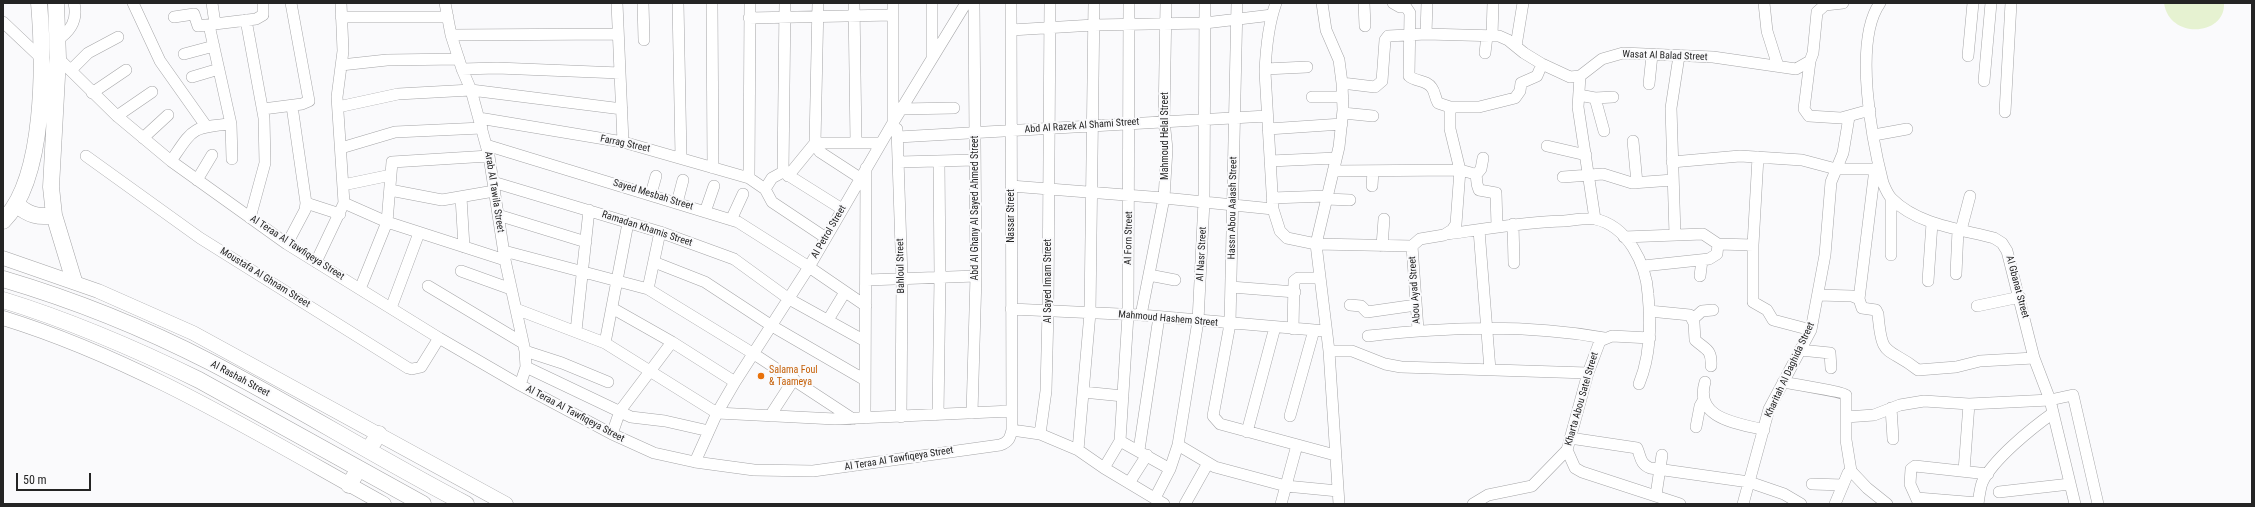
<!DOCTYPE html>
<style>
body{margin:0}
#map{position:relative;width:2255px;height:507px;overflow:hidden;background:#fafafc;font-family:"Roboto Condensed",sans-serif}
canvas{display:block}
.frame{position:absolute;inset:0;border:4px solid #242424;pointer-events:none}
.scale{position:absolute;left:16px;top:473px;width:75px;height:18px;box-sizing:border-box;border:2px solid #242424;border-top:0;padding-left:5px;font-size:12px;line-height:14px;white-space:nowrap;color:#242424;-webkit-text-stroke:3px #fafafc;paint-order:stroke}
</style>
<div id="map">
<canvas width="2255" height="507"></canvas>
<div class="frame"></div>
<div class="scale">50 m</div>
</div>
<script>
const g = document.querySelector('canvas').getContext('2d');
g.lineJoin = 'round';
function fill(path, color) { g.fillStyle = color; g.fill(path, 'evenodd'); }
function trace(path, color, width, dash) { g.strokeStyle = color; g.lineWidth = width; g.lineCap = dash ? 'butt' : 'round'; g.setLineDash(dash || []); g.stroke(path); }
function label(font, color, halo, rows, align = 'center') {
  g.font = font + ' "Roboto Condensed",sans-serif'; g.lineWidth = 4; g.setLineDash([]); g.textBaseline = 'middle'; g.strokeStyle = halo; g.fillStyle = color; for (const [text, x, y, turn = 0] of rows) {
    g.save(); g.translate(x, y); g.rotate((+turn || 0) * Math.PI / 180); g.textAlign = isNaN(turn) ? turn : align; if (halo) g.strokeText(text, 0, 0); g.fillText(text, 0, 0); g.restore();
  }
}
fill(new Path2D(`
 M2164,3H2224C2226,36 2169,40 2164,3Z`), '#e6f2d1');
const minor = new Path2D(`
 M133,3L160,61L206,126
 M212,3L215,24
 M445,3L451,35L462,69L471,90L489,156L505,260L525,351L526,367L520,385
 M617,3L623,142
 M643,3L644,40
 M678,3L681,157
 M712,3L713,168
 M854,3L856,143
 M893,3V120
 M932,3V56
 M1011,3L1012,430
 M1237,3L1230,324L1213,416L1220,424L1335,455
 M1276,3C1268,25 1266,48 1265,72L1273,209L1280,231L1287,238L1316,244L1412,246
 M1322,3L1326,30L1339,60L1342,83L1343,110L1339,147L1316,244L1329,351L1339,504
 M1364,3L1365,26
 M1393,3L1400,7H1406L1410,13L1409,76C1416,82 1427,80 1432,88C1435,92 1435,98 1438,103L1450,107
 M1764,3L1767,31L1778,66
 M1880,3C1853,41 1872,140 1883,183C1885,188 1888,195 1892,199C1918,225 1960,229 1994,238L2002,243L2007,251L2034,358L2050,400L2075,504
 M174,17L194,14L198,26L256,19L263,15V3
 M341,17H448
 M749,18L893,15
 M246,20L264,118L265,163L250,218
 M3,22L40,57
 M209,25L231,124L232,159
 M1011,30L1094,25L1205,23L1272,15
 M1426,34L1427,3
 M451,35L618,34
 M1492,36L1493,3
 M57,40C71,31 78,20 74,3
 M1516,46L1523,3
 M1485,53L1487,36
 M184,54L214,46
 M1968,56L1973,3
 M58,58L117,116L171,161L287,244L439,338L520,385L612,434L654,453L695,462L754,470L813,471L1000,445C1009,442 1010,438 1012,430L1040,434L1078,450L1104,468L1164,504
 M1810,61L1804,109L1809,116L1841,118L1870,110
 M341,65L387,60L459,59
 M462,69L497,68L620,73
 M1265,69L1307,67
 M71,70L88,53L118,37
 M1580,76L1578,107L1595,219
 M192,77L219,69
 M1984,81L1991,3
 M1342,83L1375,87L1382,81L1385,40L1388,36L1426,34L1499,36L1508,40L1524,53L1542,64L1570,77L1580,76L1602,59L1623,53L1713,57L1796,69L1810,61L1813,53L1817,12L1825,5L1843,3
 M1649,84L1652,55
 M92,93L126,70
 M1579,95L1595,98L1613,97
 M1312,97H1343
 M1595,98L1604,131
 M338,107L398,94L471,90L622,109
 M263,109L302,104L309,101L291,3
 M901,109L954,108
 M2005,112L2011,3
 M1343,113L1373,116
 M117,116L152,92
 M479,118L623,142L749,178L765,189
 M897,129L902,278L901,417
 M1268,129L1342,124
 M1874,135L1907,129
 M898,137L1267,116
 M143,138L168,115
 M1633,141L1637,183
 M815,143H881
 M486,145L738,222L809,267L866,306
 M815,145L820,152L860,178
 M1547,146L1586,155
 M341,148L395,132L482,128
 M86,156L200,238L408,368L412,369L421,367L439,338
 M1758,157L1753,245V302L1767,310L1773,320L1811,330
 M171,161C193,129 191,127 231,124
 M1270,161L1336,158
 M899,162L975,160
 M1672,162L1740,156L1802,160L1836,169H1879
 M1333,171L1460,170C1485,176 1472,174 1479,190L1496,193L1497,226
 M783,172L785,3
 M783,172L842,209
 M1476,175L1481,169L1483,158
 M788,176L815,143L818,3
 M1563,177L1603,174L1632,183L1673,180
 M749,178L750,3
 M197,180L212,155
 M493,182L660,232L734,259L789,299L865,341
 M343,185L391,175
 M1011,186L1164,198L1273,209
 M1372,186L1373,171
 M765,189L772,202L826,238
 M765,189L772,178L783,172
 M390,190L442,200L494,191
 M651,194L656,176
 M461,197L464,247
 M1272,198L1327,196
 M1891,198V255
 M1326,199L1350,200
 M306,203L340,214
 M344,203L387,222L505,260
 M677,203L683,180
 M705,212L714,186
 M498,215L586,242
 M731,220L743,194
 M1513,224L1514,263
 M1479,230L1490,370
 M1961,230L1970,196
 M1447,234C1486,229 1524,222 1564,221C1574,220 1586,218 1595,219C1628,226 1646,264 1648,294C1651,324 1651,355 1639,384
 M1675,235L1671,108L1679,56
 M1624,237L1703,234L1718,244L1753,245
 M287,244L305,210L306,203L292,106
 M1382,246L1384,219
 M504,251L648,289L754,354L853,419
 M316,262L344,203L337,97L343,51L341,3
 M654,262L705,282L772,326L865,380
 M1643,266L1709,259L1717,254L1718,244
 M461,271L511,289
 M1956,274L1958,230
 M1149,275L1175,280
 M1700,276L1702,260
 M867,280L976,276
 M1928,281L1932,223
 M428,286L523,343
 M1231,287L1295,292
 M360,289L387,222L392,162L489,156
 M648,289L660,232
 M1818,295L1852,296L1859,299L1862,308L1876,310L1878,314C1882,361 1887,345 1918,370L1956,367L1980,361L2034,358
 M1859,299L1875,169
 M1350,305L1361,306L1367,312L1416,305
 M1977,306L2020,297
 M391,308L419,233
 M612,308L672,342L735,382
 M516,309L605,343L717,413L835,419L1012,411
 M1011,309L1141,315L1326,331
 M1649,311L1690,315L1694,323L1695,340C1706,350 1712,349 1711,366
 M1141,315L1164,198L1167,149L1164,120L1166,3
 M1693,319L1702,311L1713,310
 M828,320L845,292
 M1293,329L1294,281L1298,278H1320
 M1418,330L1412,246L1420,239L1444,235L1452,230L1456,224L1460,170L1450,129V107H1479L1515,98L1520,91L1521,83L1537,76L1542,64
 M576,331L589,210
 M1368,336C1447,327 1525,324 1604,338
 M1650,338L1612,336L1600,341L1588,373L1567,450L1575,468L1582,472L1680,504
 M605,343L628,223
 M1800,350L1830,353L1831,368
 M525,351L562,363L608,382
 M1329,351H1352L1385,364L1401,367L1588,373
 M526,367L631,417L665,421L709,431
 M1705,382C1694,419 1738,423 1764,430
 M1783,382C1792,384 1844,392 1846,395V440L1851,471
 M1083,392L1123,396
 M1891,408L1893,439
 M972,413L976,276L974,3
 M938,415L940,277L939,161
 M770,416L794,379
 M1290,416L1314,330
 M1846,417L1874,415L1900,405L1924,401L1969,404L2050,400L2073,395L2098,504
 M865,418L866,168
 M1696,427L1700,406L1704,399
 M1247,432L1275,327
 M612,434L620,411L672,342
 M1040,434L1046,391L1048,311L1050,3
 M1570,438L1637,448C1641,457 1640,464 1650,468L1749,482L1784,494L1801,504
 M1120,441L1170,469
 M1178,445L1215,467L1286,486L1338,491
 M1078,450L1090,313L1094,3
 M1139,450L1159,317
 M695,462L717,413L735,382L809,267L894,121L966,3
 M1104,468L1120,441L1128,315L1129,3
 M1964,471L1969,404
 M1129,483L1147,455
 M1812,484L1843,485
 M1999,492L2070,484
 M1656,495L1662,455
 M1155,498L1170,469L1178,445L1198,321L1204,201L1205,3
 M1917,498L1978,503
 M1185,504L1208,463
 M1281,504L1297,445
 M1473,504L1488,495L1532,486L1567,450
 M1743,504L1769,409L1811,330L1825,255L1831,182L1843,153L1849,117
 M1835,504L1848,473L1851,471L1867,488L1887,504
 M1919,504L1910,484L1911,469L1915,466L1988,474
 M1978,504C1979,497 1980,489 1982,483C1992,460 2032,428 2053,413`);
const tertiary = new Path2D(`
 M3,258L98,291L193,333L506,504
 M3,318C139,360 261,436 384,504`);
const secondary = new Path2D(`
 M56,3L58,58L51,187L54,215L74,281
 M16,204C28,215 39,218 54,215
 M3,221C46,178 44,61 39,3
 M3,279C74,300 144,328 210,362C297,407 379,459 466,504
 M3,300C71,321 136,349 199,380L423,504
 M368,450L379,434
 M349,485L358,470`);
trace(minor, '#a5a5a7', 12);
trace(tertiary, '#a5a5a7', 15);
trace(secondary, '#a5a5a7', 17);
trace(minor, '#fff', 11);
trace(tertiary, '#fff', 14);
trace(secondary, '#fff', 16);
for (const [x, y, r, color] of [
 [761,376,4,"#e8710a"]
]) { const dot = new Path2D(); dot.arc(x, y, r, 0, 2 * Math.PI); g.fillStyle = color; g.fill(dot); trace(dot, '#fafafc', 1.5); }
label('10px', '#242424', '#fafafc', [
 ["Wasat Al Balad Street",1665,56,2],
 ["Abd Al Razek Al Shami Street",1082,126,-4],
 ["Mahmoud Helal Street",1165,136,-90],
 ["Farrag Street",625,144,12],
 ["Arab Al Tawila Street",494,192,81],
 ["Sayed Mesbah Street",653,195,17],
 ["Abd Al Ghany Al Sayed Ahmed Street",975,208,-90],
 ["Hassn Abou Aaiash Street",1233,208,-89],
 ["Nassar Street",1011,216,-90],
 ["Ramadan Khamis Street",647,229,18],
 ["Al Petrol Street",829,232,-60],
 ["Al Forn Street",1129,238,-89],
 ["Al Teraa Al Tawfiqeya Street",297,248,33],
 ["Al Nasr Street",1202,254,-87],
 ["Bahloul Street",901,266,-91],
 ["Moustafa Al Ghnam Street",265,278,32],
 ["Al Sayed Imam Street",1048,281,-90],
 ["Al Gbanat Street",2017,287,75],
 ["Abou Ayad Street",1415,290,-94],
 ["Mahmoud Hashem Street",1168,319,5],
 ["Kharitah Al Daghida Street",1790,370,-65],
 ["Al Rashah Street",240,379,28],
 ["Kharta Abou Satel Street",1582,399,-74],
 ["Al Teraa Al Tawfiqeya Street",575,414,28],
 ["Al Teraa Al Tawfiqeya Street",899,459,-9]
]);
label('10px', '#c56008', '#fafafc', [
 ["Salama Foul",769,370],
 ["& Taameya",769,382]
], 'left');
</script>
